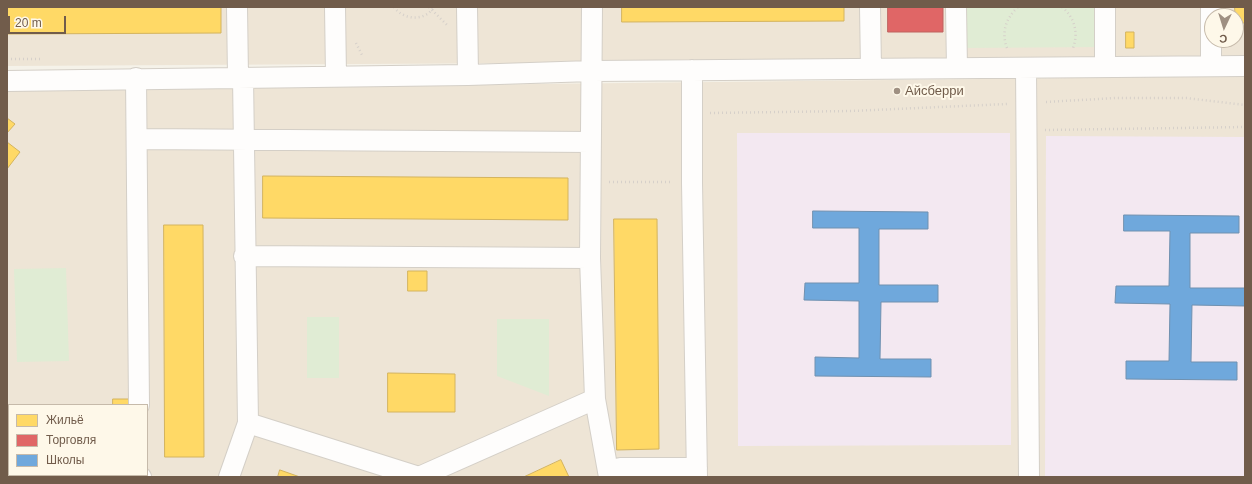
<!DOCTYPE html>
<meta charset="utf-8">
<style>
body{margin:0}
#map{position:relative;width:1252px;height:484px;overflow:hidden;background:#f5f2e9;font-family:Helvetica,sans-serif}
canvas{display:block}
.frame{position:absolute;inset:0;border:8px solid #715c4b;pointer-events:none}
.legend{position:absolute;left:8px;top:404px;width:140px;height:72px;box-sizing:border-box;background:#fef8e9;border:1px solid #c6baaa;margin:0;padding:5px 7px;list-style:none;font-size:12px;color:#715c4b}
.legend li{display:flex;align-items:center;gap:8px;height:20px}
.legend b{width:20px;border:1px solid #c6baaa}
.north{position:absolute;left:1204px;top:8px;width:40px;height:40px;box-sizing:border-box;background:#fef8e9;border:1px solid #c6baaa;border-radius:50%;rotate:184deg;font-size:11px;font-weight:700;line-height:16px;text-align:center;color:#715c4b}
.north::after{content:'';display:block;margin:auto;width:14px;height:18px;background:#9f9082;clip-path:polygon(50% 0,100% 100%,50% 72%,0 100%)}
.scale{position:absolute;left:8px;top:16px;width:58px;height:18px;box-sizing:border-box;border:2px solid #715c4b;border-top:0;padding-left:5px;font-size:12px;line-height:14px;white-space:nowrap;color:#715c4b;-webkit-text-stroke:3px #fef8e9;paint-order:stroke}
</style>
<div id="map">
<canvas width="1252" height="484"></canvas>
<div class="frame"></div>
<ul class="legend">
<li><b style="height:11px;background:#ffd966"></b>Жильё</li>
<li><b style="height:11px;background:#e06666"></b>Торговля</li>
<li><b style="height:11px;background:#6fa8dc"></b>Школы</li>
</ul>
<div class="north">С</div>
<div class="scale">20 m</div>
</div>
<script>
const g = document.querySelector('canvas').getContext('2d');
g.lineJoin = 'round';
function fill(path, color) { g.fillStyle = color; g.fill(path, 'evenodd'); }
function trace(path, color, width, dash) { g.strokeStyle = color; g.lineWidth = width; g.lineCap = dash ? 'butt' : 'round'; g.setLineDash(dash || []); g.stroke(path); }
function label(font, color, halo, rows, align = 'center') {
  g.font = font + ' Helvetica,sans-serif'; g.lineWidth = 4; g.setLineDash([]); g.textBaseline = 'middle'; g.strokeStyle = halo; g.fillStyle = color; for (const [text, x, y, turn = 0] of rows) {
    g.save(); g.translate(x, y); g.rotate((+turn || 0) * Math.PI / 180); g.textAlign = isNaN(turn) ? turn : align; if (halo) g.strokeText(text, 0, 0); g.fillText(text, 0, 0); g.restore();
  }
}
fill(new Path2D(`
 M7,7H1245V59L7,66ZM1212,16H1236V40H1212Z
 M1245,76V477H7V90ZM9,405H147V475H9Z`), '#eee5d6');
fill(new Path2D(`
 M737,133H1010L1011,445L738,446Z
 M1046,136L1245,137V477H1045Z`), '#f3e8f1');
fill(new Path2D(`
 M963,7H1101V47L963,48Z
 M66,268L69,361L17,362L14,269Z
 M307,317H339V378H307Z
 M497,319H549V396L497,376Z`), '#e0ecd4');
const homes = new Path2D(`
 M7,7H221V33L7,34Z
 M622,7H844V21L622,22Z
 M1235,7H1245V23H1236Z
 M1126,32H1134V48H1126Z
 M7,118L15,124L7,133Z
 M7,142L20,152L7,169Z
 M263,176L568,178V220L263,218Z
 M614,219H657L659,449L617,450Z
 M164,225H203L204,457H165Z
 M408,271H427V291H408Z
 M388,373L455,374V412H388Z
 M113,399H133V405H113Z
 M561,460L569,477H524Z
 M280,470L300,477H278Z`);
fill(homes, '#ffd966');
trace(homes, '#d4b45e', 1);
const shops = new Path2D(`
 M888,7H943V32H888Z`);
fill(shops, '#e06666');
trace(shops, '#bf635e', 1);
const schools = new Path2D(`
 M813,211L928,212V229H879V285H938V302H881L880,359H931V377L815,376V357L859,358V301L804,300L805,283H859V228H813Z
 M1124,215L1239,216V233H1190V288H1245V306L1192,305L1191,362H1237V380L1126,379V361H1169L1170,304L1115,303L1116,286H1169L1170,231H1124Z`);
fill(schools, '#6fa8dc');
trace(schools, '#7091b0', 1);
const minor = new Path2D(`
 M237,7L238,77
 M335,7L336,76
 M467,7L468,75
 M592,7L590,258L595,399L609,477
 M870,7L871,69
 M956,7L957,68
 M1105,7V67
 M1211,66V7
 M1026,68L1029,477
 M692,70V183L697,477
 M243,77L248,423
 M136,78L139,405
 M7,81L468,75L592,71L1245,66
 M137,139L591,142
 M244,256L590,258
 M620,468H697
 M139,476L141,477
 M229,477L248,423L419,477L595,399`);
trace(minor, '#d4cfc7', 22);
trace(new Path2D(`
 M394,7C403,20 425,22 434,7
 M429,7L447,25
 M1062,7C1074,17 1079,32 1073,48
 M356,43L363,57
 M1007,48C1001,32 1006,18 1018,7
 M7,59H41
 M1046,102L1115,98H1186L1245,105
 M710,113L851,111L1007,104
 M1045,130L1245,127
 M609,182H672`), '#d6d0ca', 2.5, [1, 3]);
trace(minor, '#fefdfc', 20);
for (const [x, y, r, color] of [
 [897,91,4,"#9f9082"]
]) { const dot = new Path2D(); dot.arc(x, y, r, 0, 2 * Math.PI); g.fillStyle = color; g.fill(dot); trace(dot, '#fef8e9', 1.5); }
label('13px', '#715c4b', '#fef8e9', [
 ["Айсберри",905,91]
], 'left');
</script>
